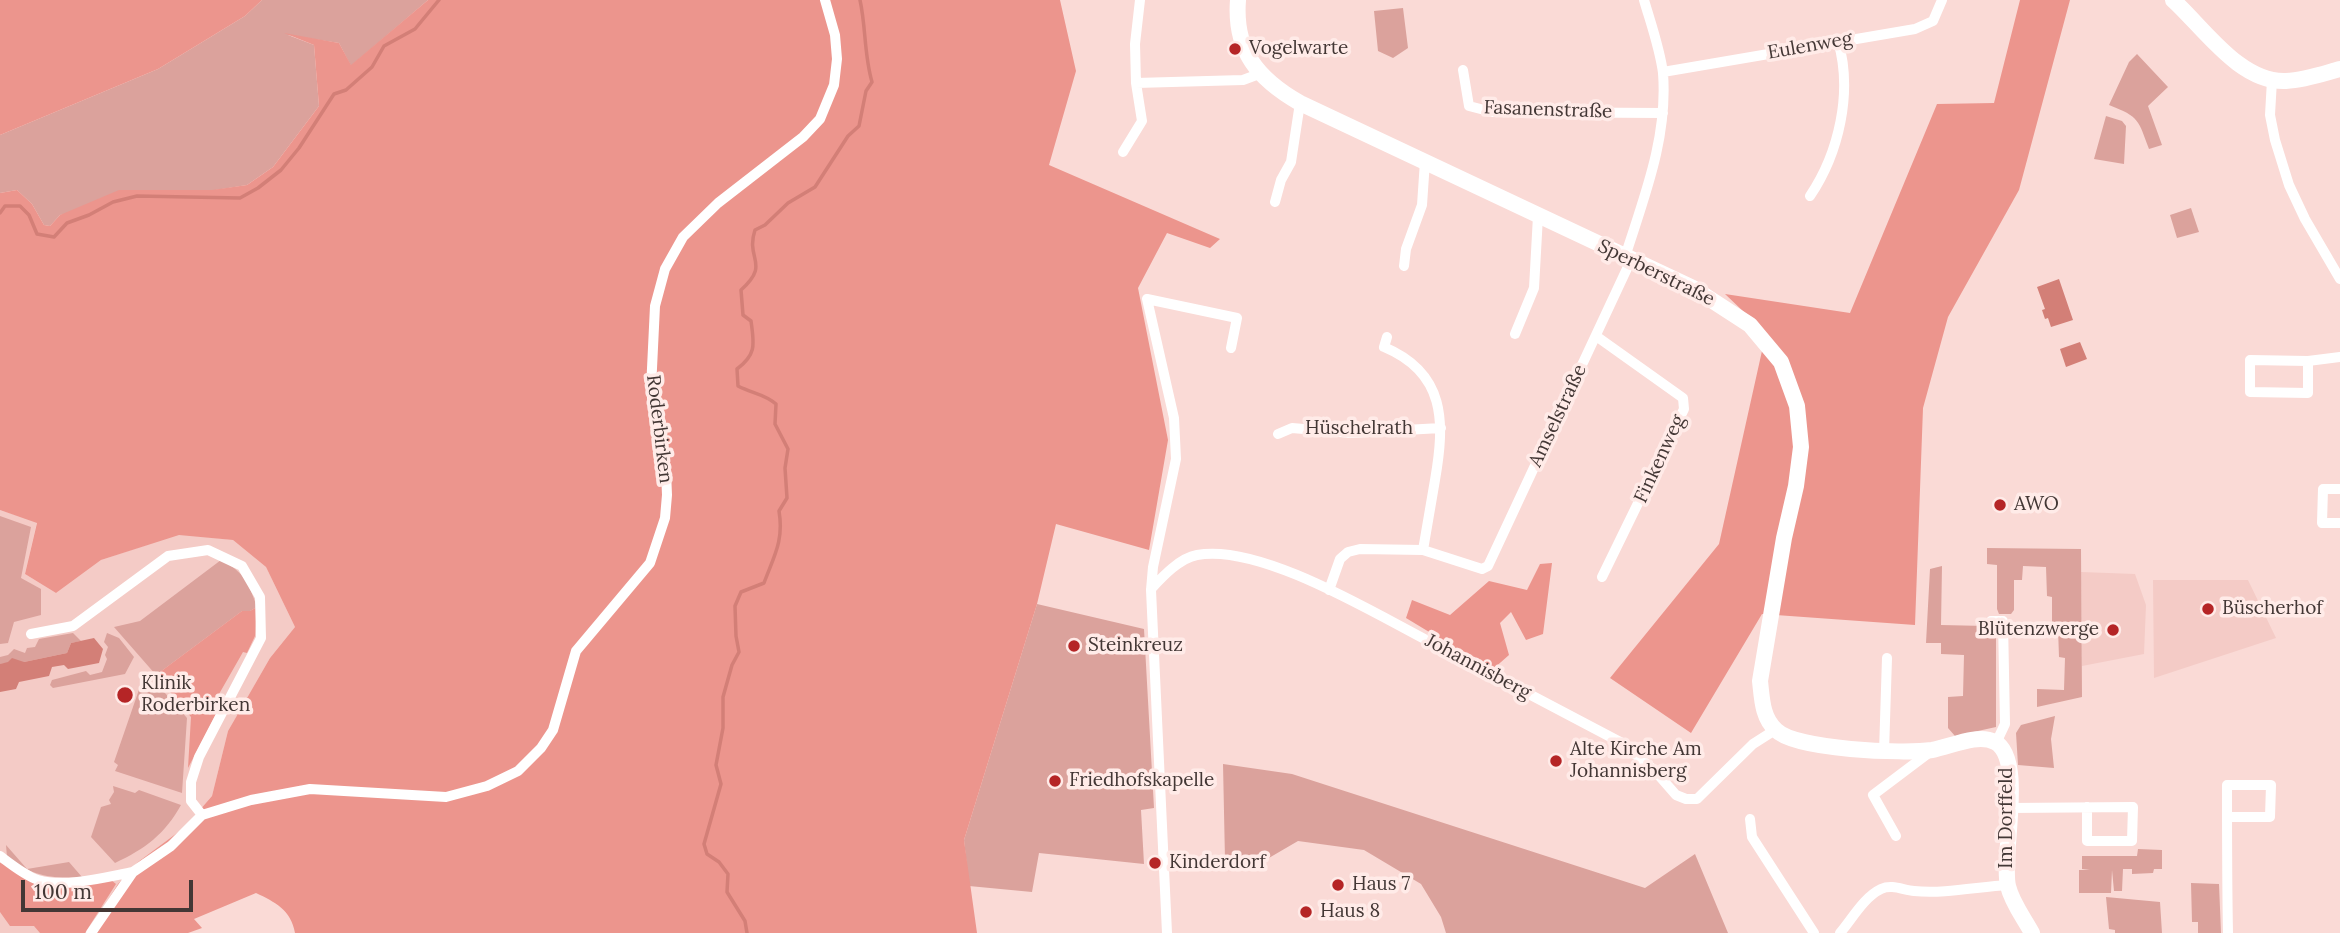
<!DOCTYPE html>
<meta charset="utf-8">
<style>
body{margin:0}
#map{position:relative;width:2340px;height:933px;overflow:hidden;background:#fadad6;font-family:Lora,serif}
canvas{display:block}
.scale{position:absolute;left:21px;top:880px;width:172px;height:32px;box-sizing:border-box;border:4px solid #433735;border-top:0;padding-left:9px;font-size:21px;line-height:24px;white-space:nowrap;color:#433735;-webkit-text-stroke:5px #ffebe8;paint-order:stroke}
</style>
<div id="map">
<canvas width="2340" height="933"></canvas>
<div class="scale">100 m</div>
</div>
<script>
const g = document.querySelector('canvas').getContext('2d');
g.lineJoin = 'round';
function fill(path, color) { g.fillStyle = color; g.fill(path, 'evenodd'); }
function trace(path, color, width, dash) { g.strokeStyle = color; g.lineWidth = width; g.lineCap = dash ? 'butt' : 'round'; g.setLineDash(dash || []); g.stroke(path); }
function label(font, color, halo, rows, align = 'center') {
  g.font = font + ' Lora,serif'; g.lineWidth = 7; g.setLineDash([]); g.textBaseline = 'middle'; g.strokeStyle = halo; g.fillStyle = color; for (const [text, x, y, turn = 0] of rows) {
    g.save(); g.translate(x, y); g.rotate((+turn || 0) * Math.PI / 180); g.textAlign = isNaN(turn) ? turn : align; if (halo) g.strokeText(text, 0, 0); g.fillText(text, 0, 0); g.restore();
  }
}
fill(new Path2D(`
 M0,510L37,522L25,574L56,593L101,560L179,534L233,540L266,567L295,627L270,658L228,731L212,796L185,827L138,862L87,933H0Z
 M2081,572L2135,574L2146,605L2144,654L2082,666Z
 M2153,580H2248L2276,638L2154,678Z`), '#f4cbc6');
fill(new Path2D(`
 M262,0H428L351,66L339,43L288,35L314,45L319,106L273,167L247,185L60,215L50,226L44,225L32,204L17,190L0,193V135L158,69L245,16Z
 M1403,8L1408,48L1393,58L1378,51L1374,11Z
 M2137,54L2168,87L2148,106L2162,145L2149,149C2138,120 2140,117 2109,105L2129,62Z
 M2106,116L2122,121L2126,126L2124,164L2094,159Z
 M2191,208L2199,232L2177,238L2170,215Z
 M0,516L31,527L21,578L41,589V615L14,622L8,643L0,644Z
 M1987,548L2081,549L2082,697L2037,707V689L2064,690L2065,658L2059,657L2058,628L2052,627V597L2047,596L2046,567L2023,566L2022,580H2014V610L2011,614H1999L1997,609V565L1987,564Z
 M221,560C245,573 248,582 257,607L250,611H242L156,675L114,627L140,621Z
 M1942,566L1941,625L1986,626V629L1996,633V727L1955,736L1948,728V697L1963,696L1964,655L1941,654V643H1926L1930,569Z
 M1037,604L1144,629L1154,808L1141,810L1144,864L1039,853L1032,892L969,886L964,840Z
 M73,633L81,641L71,643L67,653L24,662L0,664V657L8,655L14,649L25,653L27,648L35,647L39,639Z
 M107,633L119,638L134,657L125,674L53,688L50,685L52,680L86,671L90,675L102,672L107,659L105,655L108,647L104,642Z
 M150,676L187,718L182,793L115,771L118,765L114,762L143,678Z
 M2055,716L2051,739L2054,768L2018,765L2016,733L2021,725Z
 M1223,764L1292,774L1645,888L1695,854L1728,933H1446L1441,917L1421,884L1364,850L1298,841L1250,869L1225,860Z
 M113,786L135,793L139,790L181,805C165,834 145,849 115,863L91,837L101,807L111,804L109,800L114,792Z
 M6,845L27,869L69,862L82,877C50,879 33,876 7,857Z
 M2138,849L2162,850V869H2154L2153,873L2132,874V869H2123L2122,891H2114L2112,870L2111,893H2079V870H2090L2082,869V856H2137Z
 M2191,883L2219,884L2221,933H2198V922H2192Z
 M2106,897L2160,902L2162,933H2115V930L2109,929Z`), '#dba29c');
fill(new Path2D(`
 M0,0H262L245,16L158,69L0,135Z
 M428,0H1060L1076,71L1049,165L1220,239L1210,248L1167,233L1138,288L1168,440L1149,550L1056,524L1037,604L964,840L977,933H295C291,910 275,902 256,893L194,919L202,928L188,933H87L118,884L138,862L185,827L212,796L228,731L270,658L295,627L266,567L233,540L179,535L101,560L56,593L25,574L37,523L0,510V193L17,190L32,204L44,225L50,226L60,215L119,190H212L247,185L273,167L319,106L314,45L284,33L339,43L351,65Z
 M2020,0H2070L2019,190L1948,317L1923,408L1915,625L1762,614L1691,733L1610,678L1719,544L1766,333L1725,294L1850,313L1937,104L1994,103Z
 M1552,563L1543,634L1526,640L1511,612L1500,623L1509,655L1492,670L1406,618L1412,600L1450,615L1489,581L1527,590L1540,564Z
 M257,607L255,636L247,653L243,652L211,708L217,712L188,768L191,717L156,675L242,611H250Z
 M0,861L25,878L111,880L116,884L85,933H40L34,926H10L0,912Z`), '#ec958d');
fill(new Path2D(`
 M2059,279L2073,320L2051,327L2048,318L2045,319L2042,310L2045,309L2037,287Z
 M2080,342L2087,359L2066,367L2060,349Z
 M94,638L103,649L99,663L68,669L64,665L52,667L49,676L19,682L16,689L0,692V664L8,662L12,658L24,662L67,653L71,643Z`), '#d37f77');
trace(new Path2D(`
 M0,213L5,206H20L29,215L37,234L54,237L67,223L89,215L113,202L137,196L240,198L258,188L281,170L299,148L334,94L346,90L372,67L384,46L415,29L439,0
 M747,933L745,921L727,892L728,874L719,862L707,854L704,844L721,784L716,765L723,728V697L732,665L739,652L736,636L735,606L741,592L764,583C774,556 784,541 779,511L787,498L785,468L788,449L775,424L776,404C765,394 751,393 738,386L737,369C757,354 754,344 751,321L743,315L741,290C771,263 745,260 755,230L765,225L788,203L815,187L848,136L859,126L866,91L872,82C864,55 866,27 860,0`), '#d37f77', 3.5);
trace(new Path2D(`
 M1140,0L1135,44L1136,83L1243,80L1259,74
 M1463,70L1469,106L1492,112L1663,113
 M1663,72L1915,29L1933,21L1942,0
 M2272,80L2270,115L2275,140L2289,185L2305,219L2340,279
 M1123,152L1142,121L1136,83
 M1810,196C1839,153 1853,92 1838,41
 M1275,202L1281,180L1291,162L1300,103
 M1625,257C1644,197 1668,138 1663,73C1660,49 1651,24 1644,0
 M1404,266L1406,249L1422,205L1425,161
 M1515,334L1534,288L1538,216
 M1596,336L1683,398L1684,409L1602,577
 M1387,337L1384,347C1446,373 1445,422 1435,480C1431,504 1427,527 1423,550
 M2308,361V393L2250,392V360L2308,361L2340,357
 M1278,434L1292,428L1351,433L1441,428
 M2340,489H2323L2322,523H2340
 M1151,589C1163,576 1180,558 1197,555C1261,543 1377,615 1434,644C1497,677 1560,710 1622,743L1655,771L1676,795L1686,799H1697L1753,744L1775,730
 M1329,590L1340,559L1348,552L1360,549L1423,550L1482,569L1488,566L1631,260
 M1991,621H2003L2005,724L1996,743
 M31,634L73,626L168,556L208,550L242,566L260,597L261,638L199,757L191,782V801L202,815
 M1884,752L1887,658
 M2010,808L2133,807L2132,841H2087V807
 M2227,817H2270L2271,785H2227C2227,834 2227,883 2228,933
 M1750,819L1752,837L1814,933
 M1896,836L1873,795L1930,752
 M0,856C12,865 24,875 38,880C66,888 106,877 133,872
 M91,933L133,872L171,846L202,815L251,800L310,789L446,797L487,786L518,771L541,748L553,730L576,651L650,563L665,518L667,495L666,471L655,422L651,389L655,306L665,269L683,237L718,203L803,137L820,119L834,85L837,59L835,35L825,0
 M1167,933L1151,590L1153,567L1176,459L1174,418L1147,299L1237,318L1231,348
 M1840,933C1852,919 1864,897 1881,889C1892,884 1903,890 1914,891C1944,894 1977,887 2008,885`), '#fff', 10);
trace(new Path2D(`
 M1238,0C1234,51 1258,79 1300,103L1693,288L1750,325L1781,362L1797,406L1801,447L1796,486L1784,538L1760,681C1762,698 1762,718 1776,730C1795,750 1904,754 1932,750C1950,747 1977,733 1995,742C2026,759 2001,854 2008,886C2012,903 2024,918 2032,933
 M2173,0C2204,28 2240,83 2286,81C2305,80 2322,74 2340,69`), '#fff', 16);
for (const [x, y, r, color] of [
 [1235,49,7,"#b52526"],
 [2000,505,7,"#b52526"],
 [2208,609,7,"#b52526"],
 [2113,630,7,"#b52526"],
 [1074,646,7,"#b52526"],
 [125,695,9,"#b52526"],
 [1556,761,7,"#b52526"],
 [1055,781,7,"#b52526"],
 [1155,863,7,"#b52526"],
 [1338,885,7,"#b52526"],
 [1306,912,7,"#b52526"]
]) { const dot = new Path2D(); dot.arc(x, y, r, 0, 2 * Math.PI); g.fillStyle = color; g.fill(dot); trace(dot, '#ffebe8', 2.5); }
label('19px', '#433735', '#ffebe8', [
 ["Eulenweg",1810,46,-10],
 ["Fasanenstraße",1548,110,2],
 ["Sperberstraße",1656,273,26],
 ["Amselstraße",1558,416,-65],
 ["Roderbirken",659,429,83],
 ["Hüschelrath",1359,429],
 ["Finkenweg",1660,459,-65],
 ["Johannisberg",1478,667,28],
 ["Im Dorffeld",2007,818,-90]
]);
label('19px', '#433735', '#ffebe8', [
 ["Vogelwarte",1249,49],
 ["AWO",2014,505],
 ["Büscherhof",2222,609],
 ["Blütenzwerge",2099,630,"right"],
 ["Steinkreuz",1088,646],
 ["Klinik",141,684],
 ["Roderbirken",141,706],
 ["Alte Kirche Am",1570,750],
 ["Johannisberg",1570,772],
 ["Friedhofskapelle",1069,781],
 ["Kinderdorf",1169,863],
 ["Haus 7",1352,885],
 ["Haus 8",1320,912]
], 'left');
</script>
